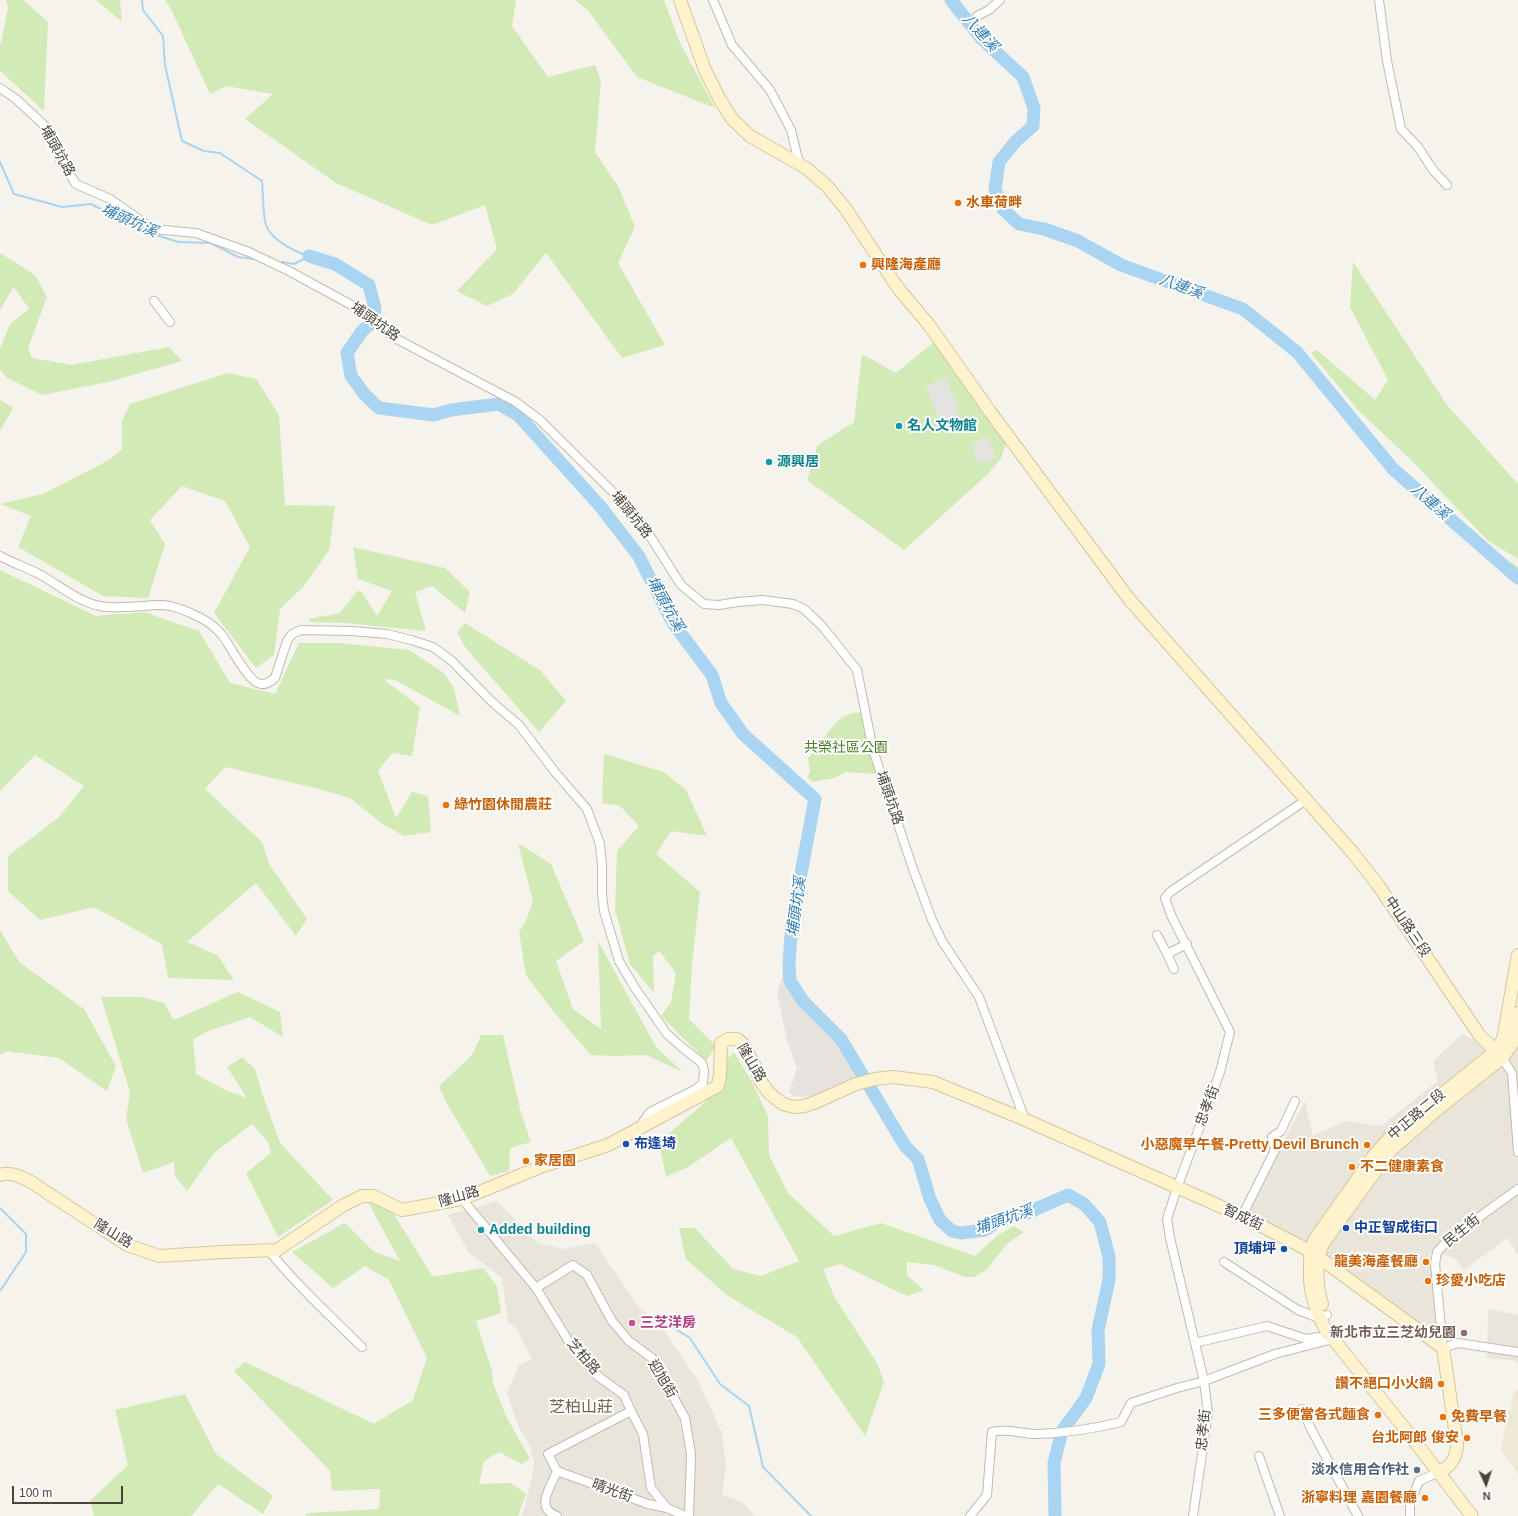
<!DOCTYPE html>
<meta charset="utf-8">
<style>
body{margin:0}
#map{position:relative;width:1518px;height:1516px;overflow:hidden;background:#f6f3ec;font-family:Arial,sans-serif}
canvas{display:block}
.north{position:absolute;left:1466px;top:1464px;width:40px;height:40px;-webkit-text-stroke:3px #fff;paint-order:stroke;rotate:177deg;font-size:11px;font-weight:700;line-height:16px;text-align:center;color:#4b4439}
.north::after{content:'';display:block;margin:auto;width:14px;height:18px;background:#4b4439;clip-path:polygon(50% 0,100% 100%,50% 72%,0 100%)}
.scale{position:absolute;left:12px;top:1486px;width:111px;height:18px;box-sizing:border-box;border:2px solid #4b4439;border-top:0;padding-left:5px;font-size:12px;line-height:14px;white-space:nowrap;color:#4b4439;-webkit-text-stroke:3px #fff;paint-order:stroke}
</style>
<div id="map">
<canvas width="1518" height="1516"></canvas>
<div class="north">N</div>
<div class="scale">100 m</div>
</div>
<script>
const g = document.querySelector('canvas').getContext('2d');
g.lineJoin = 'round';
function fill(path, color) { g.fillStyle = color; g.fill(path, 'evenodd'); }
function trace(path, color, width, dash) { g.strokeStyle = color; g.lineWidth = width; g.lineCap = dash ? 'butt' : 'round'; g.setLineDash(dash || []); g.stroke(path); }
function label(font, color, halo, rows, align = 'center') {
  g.font = font + ' Arial,"Noto Sans TC",sans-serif'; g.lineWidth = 4; g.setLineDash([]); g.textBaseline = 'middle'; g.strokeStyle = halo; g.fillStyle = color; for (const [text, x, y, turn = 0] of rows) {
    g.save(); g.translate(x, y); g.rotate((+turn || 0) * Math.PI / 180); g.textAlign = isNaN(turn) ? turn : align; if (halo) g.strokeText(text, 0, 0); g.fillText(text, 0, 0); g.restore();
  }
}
fill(new Path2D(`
 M1518,1032V1255L1507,1238L1464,1270L1453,1257L1429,1253L1440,1336L1247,1210L1305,1101L1313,1136L1345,1121L1381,1126L1438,1081L1433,1061L1462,1034L1512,1056Z
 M497,1201L538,1243L563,1249L595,1243L638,1306L660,1325L697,1379L722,1433L726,1465L722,1495L742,1502L755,1516H522L532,1478L534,1462L529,1443L518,1426L507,1393L519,1365L532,1359L517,1329L508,1322L502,1278L469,1253L448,1215Z
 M1488,1309L1518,1315V1368L1517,1361L1487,1358Z`), '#eae5da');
fill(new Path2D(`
 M784,973H787L790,984L798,998L831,1032L847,1054L860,1080L841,1089L814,1096L795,1097L789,1092L797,1069L787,1040L777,993Z`), '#e6e2dd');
fill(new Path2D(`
 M1514,1390H1518V1474L1501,1451L1503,1438Z`), '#efe8d6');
fill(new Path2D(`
 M6,0H23L48,22L44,111L0,71V43L1,44L8,8Z
 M96,0H120L122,22Z
 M165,0H516L512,26L548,77L595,65L601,80L595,152L619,188L635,227L618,263L665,345L622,358L546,253L513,294L487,306L457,291L497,249L485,205L432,225L336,183L245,119L273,94L226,86L210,94L171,9Z
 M575,0H664L680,43L715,108L637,77L587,9Z
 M0,253L35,275L47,297L28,348L32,358L71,365L169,347L182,361L108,382L42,395L7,378L0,369V348L10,324L29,309L14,287L8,296L0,311Z
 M1353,262L1447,405L1518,484V559L1487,540L1413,462L1358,410L1311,353L1317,350L1375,400L1388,380L1350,307Z
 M934,342L1006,444L1001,458L989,473L904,550L807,480L817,446L854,422L862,354L896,373Z
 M228,373L256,379L279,415L285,505L335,506L329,550L304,586L280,609L274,655L256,668L214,613L250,547L225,501L182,486L150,520L165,544L148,598L103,596L18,547L31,516L0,504L43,494L109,460L122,449V421L130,404Z
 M0,400L13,408L0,431Z
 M353,547L445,568L470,592L465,613L432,586L415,592L426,631L345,623L309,622V619L340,613L357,591L362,592L377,616L392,591L358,579Z
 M1511,562L1518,567V585L1502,571Z
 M0,570L96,616L144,612L199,631L230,683L275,694L299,643H339L409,650L444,673L454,688L460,716L395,680L383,679L420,707L412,756L392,753L378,771L396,818L412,792L428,796L431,832L404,836L384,825L350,798L319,789L225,767L205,789L262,842L269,864L307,919L296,936L256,883L187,942L217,955L234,980L168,978L162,944L94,907L40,920L8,891V856L58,818L84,786L35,755L0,791Z
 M465,623L541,671L566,701L539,732L465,647L457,632Z
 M863,712L878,771L876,774L846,772L834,778L813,782L807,777L810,772L808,758C818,748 835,719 847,715C852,713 858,713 863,712Z
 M604,754L664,772L686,790L707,836L671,831L656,854L700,892L692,964L689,1019L716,1046L706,1061L661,1016L671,1002L676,973L659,951L653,956L654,993L630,964L615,910L617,851L639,826L620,806L602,803Z
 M518,843L551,864L584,941L556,961L573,1009L601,1029L598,941L656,1047L683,1072L646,1055L615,1056L591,1055L553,1011L526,975L519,932L526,921L533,901Z
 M0,930L19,962L84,1009L116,1066L107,1091L59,1058L7,1051L0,1055Z
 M238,992L280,1012L283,1037L250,1017L208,1031L193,1039L196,1074L225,1090L247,1098L227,1067L242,1057L255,1069L262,1093L280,1143L333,1200L278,1237L246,1173L271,1153L268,1142L252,1124L215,1152L187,1191L175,1176L174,1162L143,1173L126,1119L130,1092L101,997H141L164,1003L174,1020Z
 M481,1035H503L521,1113L531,1142L510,1148L509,1171L490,1176L446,1102L439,1086L472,1055Z
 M734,1052L752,1082L768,1116L769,1155L788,1193L834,1236L881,1223L975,1256L998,1235L1014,1226L1024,1232L1008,1243L986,1270L974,1277H965L934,1265L907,1262V1275L924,1290L907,1296L840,1264L823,1269L835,1298L877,1363L884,1382L865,1436L797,1337L728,1296L686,1259L679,1228H695L733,1269L761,1276L799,1261L731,1138L688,1167L666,1177L659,1142L725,1085V1061Z
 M368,1202L392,1211L433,1277L483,1268L497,1286L501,1313L476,1321L492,1371L493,1383L506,1416L530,1459L522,1464L499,1452L484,1461L479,1484L511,1483L526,1494L518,1516H305L308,1513L379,1509L380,1489L332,1491L330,1471L234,1371L245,1362L374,1424L413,1400L427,1358L389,1280L365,1266L333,1288L292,1252L345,1223L373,1251L400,1261Z
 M185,1394L216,1454L273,1496L263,1514L218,1484L191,1516H94L90,1501L128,1465L115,1410Z`), '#d2eab5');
fill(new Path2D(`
 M946,378L960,413L939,421L926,386Z
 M988,437L996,458L978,464L971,443Z`), '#e5e3e0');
trace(new Path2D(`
 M142,0L143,10L163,36L165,65L182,141L204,151L220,153L262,181C263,191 263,217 266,225C271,240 295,252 309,256
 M0,162L14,194L62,207L91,204L144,231L178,242L211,243L238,257L254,259
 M282,262L294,264L308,257
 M0,1208L26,1234V1252L0,1291
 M669,1325L690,1338L720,1384L749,1406L763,1467L811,1516`), '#a9d4f2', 2);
trace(new Path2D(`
 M951,0L981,38L1023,77L1034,108L1033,126L1016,141L999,162L995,189L1003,209L1019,224L1044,229L1078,241L1121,265L1243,309L1297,352L1393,469L1518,578
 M309,256L335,264L369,285L375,309L374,313
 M373,322L362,331L347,353L351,376L365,395L379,408L434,415L451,410L499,404L518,415L600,506L638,555L673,623L712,675L721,703L743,734L815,799L792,921L789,964L790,981L803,1001L841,1039L905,1146L918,1159L930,1199L940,1220L952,1231L961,1233L985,1230L1001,1220L1027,1213L1068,1195L1084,1204L1100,1222L1109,1257V1280L1098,1330L1099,1364L1086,1398L1062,1431L1054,1463L1055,1516`), '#a9d4f2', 13);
const street = new Path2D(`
 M713,0L732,45L770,90L791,130L799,163
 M1379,0L1387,61L1401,129L1418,147L1433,170L1447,185
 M977,16L989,10L1000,0
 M0,88L16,99L45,126L55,143L60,159L76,184L110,199L153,229L196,233L249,252L289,271L355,307L365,313L393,337L516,402L540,420L631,510L643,525L681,585L704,604L719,605L737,602L763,600L793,604L804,609L822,626L857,670L873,750L913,869L932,920L942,941L979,997L1025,1120
 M154,301L170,322
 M0,556C13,563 28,568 41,575C60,586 79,602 100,606C120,610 141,605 161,605C174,605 189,612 201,618C209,622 216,628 222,635C230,645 249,684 261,684C266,685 271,681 275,678L287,641L292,634L301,630L352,631L387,634L411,640L433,647L452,661L491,701L519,725L555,772L587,809L600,844L602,865V894L604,911L619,961L635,988L667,1034L684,1049L702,1063L704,1071L703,1083L696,1089L650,1112L640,1126
 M1157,935L1167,954
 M1174,969L1167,954L1187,944
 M1502,1058L1512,1073L1518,1152
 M1518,1189L1450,1238L1437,1252L1435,1264L1443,1348L1458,1343L1518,1352
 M462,1199L536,1288L571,1345L599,1377L624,1395L631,1411L643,1434L651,1488L667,1508L685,1516
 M1242,1216L1275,1150L1272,1137L1281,1131L1295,1101
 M269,1251C297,1285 330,1316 362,1347
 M1224,1262L1298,1310L1319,1318L1327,1315
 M536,1288L573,1265L587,1275L612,1321L629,1341L652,1358L685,1418L691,1454L689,1516
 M1195,1343L1267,1326L1306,1339L1319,1337
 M1302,1409L1311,1429L1358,1516
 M1259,1456L1280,1516
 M557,1471L648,1504L667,1508
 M557,1471L548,1454L631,1411
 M557,1516C534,1508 551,1487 557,1471
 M970,1516L987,1495L992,1432C1010,1428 1020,1434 1038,1434C1064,1433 1096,1428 1121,1422L1131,1403L1177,1388L1204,1381L1275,1354L1333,1339
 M1193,1516L1208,1413L1204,1381L1170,1238L1167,1219L1177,1188L1220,1072L1230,1032L1171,915L1165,898L1170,892L1306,800
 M1410,1516V1503L1419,1481L1439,1472`);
const secondary = new Path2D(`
 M680,0L705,70L719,98L732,119L750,136L806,168L827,186L845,208L898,288L929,325L991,413L1129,599L1353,853L1378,885L1480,1036L1496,1051L1502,1058
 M0,1175C10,1171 22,1177 31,1182L127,1245L159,1256L223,1252L277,1250L342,1206L362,1196H373L402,1210L462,1199L543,1166L608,1145L718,1086L720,1075L721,1043L728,1039H737L743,1044L755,1066L760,1080L769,1093L783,1104L794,1107L804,1106L816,1102L856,1084L875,1079L893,1077L933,1082L1021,1118L1242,1216L1310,1251L1443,1348L1457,1443C1457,1457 1452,1466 1439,1472
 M1322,1304C1316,1285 1315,1260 1324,1242L1391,1150L1439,1108L1502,1058L1512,1044L1518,1013
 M1472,1516L1409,1434L1326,1330C1314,1308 1309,1291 1310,1267C1310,1257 1310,1249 1315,1239L1375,1154L1394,1133L1496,1051L1503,1039L1518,955`);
trace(street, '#c2bbae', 10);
trace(secondary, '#d6c79b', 14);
trace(street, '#fff', 8);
trace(secondary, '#fff3cd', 12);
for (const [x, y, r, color] of [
 [958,203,4,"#e8710a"],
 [863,265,4,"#e8710a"],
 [899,426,4,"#0f9aa8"],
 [769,462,4,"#0f9aa8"],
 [446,805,4,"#e8710a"],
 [626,1144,4,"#1a4fb4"],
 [1367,1145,4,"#e8710a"],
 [526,1161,4,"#e8710a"],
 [1352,1167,4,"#e8710a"],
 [1346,1228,4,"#1a4fb4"],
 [481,1230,4,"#0f9aa8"],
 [1284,1249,4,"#1a4fb4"],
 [1426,1262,4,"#e8710a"],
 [1428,1281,4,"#e8710a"],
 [632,1323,4,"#d1479c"],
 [1464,1333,4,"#8d6e63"],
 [1441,1384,4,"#e8710a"],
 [1378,1415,4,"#e8710a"],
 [1443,1417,4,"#e8710a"],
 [1467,1438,4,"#e8710a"],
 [1417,1470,4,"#5c6f8a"],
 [1425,1498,4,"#e8710a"]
]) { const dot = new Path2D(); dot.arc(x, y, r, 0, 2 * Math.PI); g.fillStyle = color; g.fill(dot); trace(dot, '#fff', 1.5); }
label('14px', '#4b4439', '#fff', [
 ["埔頭坑路",57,151,61],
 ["埔頭坑路",375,322,35],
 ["埔頭坑路",631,515,51],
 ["埔頭坑路",889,798,71],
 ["中山路三段",1407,927,56],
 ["隆山路",751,1063,59],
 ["忠孝街",1208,1106,-69],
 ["中正路二段",1417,1115,-40],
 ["隆山路",459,1197,-16],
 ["智成街",1243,1218,25],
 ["民生街",1462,1231,-39],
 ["隆山路",113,1234,31],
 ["芝柏路",583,1357,49],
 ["迎旭街",662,1379,59],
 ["忠孝街",1204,1430,-84],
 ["晴光街",612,1491,20]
]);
label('bold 14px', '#c56008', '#fff', [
 ["水車荷畔",966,203],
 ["興隆海產廳",871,265],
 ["綠竹園休閒農莊",454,805],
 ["小惡魔早午餐-Pretty Devil Brunch",1359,1145,"right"],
 ["家居園",534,1161],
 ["不二健康素食",1360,1167],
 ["龍美海產餐廳",1418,1262,"right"],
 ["珍愛小吃店",1436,1281],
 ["讚不絕口小火鍋",1433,1384,"right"],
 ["三多便當各式麵食",1370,1415,"right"],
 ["免費早餐",1451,1417],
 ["台北阿郎 俊安",1459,1438,"right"],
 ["浙寧料理 嘉園餐廳",1417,1498,"right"]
], 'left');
label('bold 14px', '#0d838f', '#fff', [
 ["名人文物館",907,426],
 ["源興居",777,462],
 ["Added building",489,1230]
], 'left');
label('14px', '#4a7f2a', '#fff', [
 ["共榮社區公園",846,748]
]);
label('bold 14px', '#164399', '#fff', [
 ["布逢埼",634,1144],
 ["中正智成街口",1354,1228],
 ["頂埔坪",1276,1249,"right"]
], 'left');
label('bold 14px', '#b23c85', '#fff', [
 ["三芝洋房",640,1323]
], 'left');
label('bold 14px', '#785e54', '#fff', [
 ["新北市立三芝幼兒園",1456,1333]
], 'right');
label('bold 14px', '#4e5e75', '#fff', [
 ["淡水信用合作社",1409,1470]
], 'right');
label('italic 15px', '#2e7ab2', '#fff', [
 ["八連溪",980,33,48],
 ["埔頭坑溪",129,221,24],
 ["八連溪",1181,287,20],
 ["八連溪",1430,502,41],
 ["埔頭坑溪",665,604,61],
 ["埔頭坑溪",797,907,-82],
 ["埔頭坑溪",1004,1220,-19]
]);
label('16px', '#6e6250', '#fff', [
 ["芝柏山莊",581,1408]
]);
</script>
